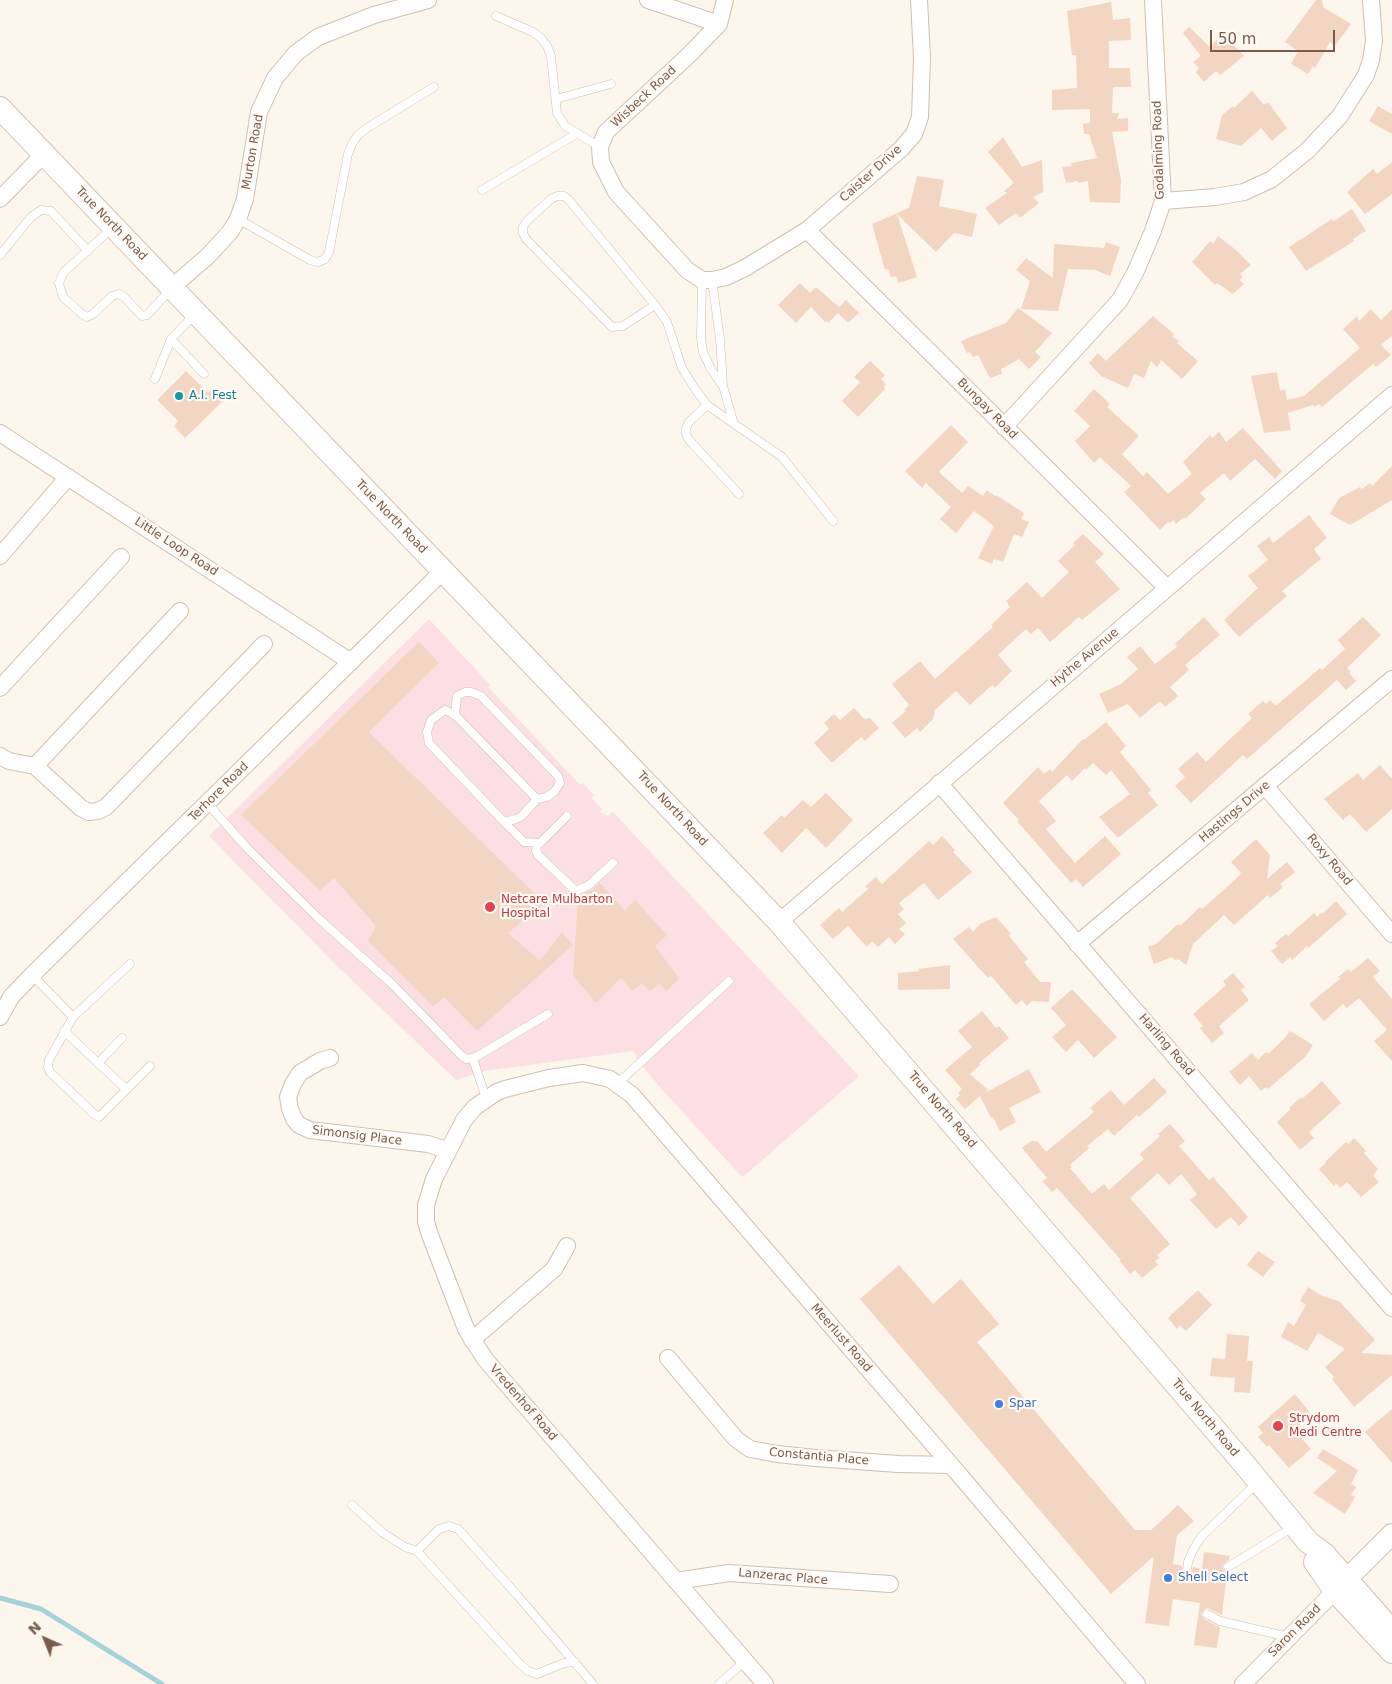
<!DOCTYPE html>
<style>
body{margin:0}
#map{position:relative;width:1392px;height:1684px;overflow:hidden;background:#fdf6ec;font-family:"DejaVu Sans",sans-serif}
canvas{display:block}
.north{position:absolute;left:20px;top:1614px;width:50px;height:50px;-webkit-text-stroke:4px #fffaf3;paint-order:stroke;rotate:316deg;font-size:14px;font-weight:700;line-height:20px;text-align:center;color:#7a5c4d}
.north::after{content:'';display:block;margin:auto;width:18px;height:22px;background:#7a5c4d;clip-path:polygon(50% 0,100% 100%,50% 72%,0 100%)}
.scale{position:absolute;left:1210px;top:30px;width:125px;height:22px;box-sizing:border-box;border:2px solid #7a5c4d;border-top:0;padding-left:6px;font-size:15px;line-height:18px;white-space:nowrap;color:#7a5c4d;-webkit-text-stroke:4px #fffaf3;paint-order:stroke}
</style>
<div id="map">
<canvas width="1392" height="1684"></canvas>
<div class="north">N</div>
<div class="scale">50 m</div>
</div>
<script>
const ctx = document.querySelector('canvas').getContext('2d');
ctx.lineJoin = 'round';
function paint(path, color) { ctx.fillStyle = color; ctx.fill(path, 'evenodd'); }
const poly = rows => new Path2D(rows.map(r => 'M' + r).join(''));
function stroke(path, color, width, dash) { ctx.strokeStyle = color; ctx.lineWidth = width; ctx.lineCap = dash ? 'butt' : 'round'; ctx.setLineDash(dash || []); ctx.stroke(path); }
function write(font, color, halo, rows, align = 'center') {
  ctx.font = font + ' "DejaVu Sans",sans-serif'; ctx.lineWidth = 4.5; ctx.setLineDash([]); ctx.textBaseline = 'middle'; ctx.strokeStyle = halo; ctx.fillStyle = color; for (const [text, x, y, turn = 0] of rows) {
    ctx.save(); ctx.translate(x, y); ctx.rotate((+turn || 0) * Math.PI / 180); ctx.textAlign = isNaN(turn) ? turn : align; if (halo) ctx.strokeText(text, 0, 0); ctx.fillText(text, 0, 0); ctx.restore();
  }
}
paint(poly([
 [429,619,490,685,488,687,580,785,583,783,592,793,594,795,591,798,602,809,600,812,608,816,613,812,859,1076,744,1176,741,1176,659,1086,636,1058,637,1055,633,1051,485,1071,456,1080,336,965,209,836]
]), '#fbdfe3');
stroke(poly([
 [0,1598,41,1609,162,1684]
]), '#a5d3da', 5);
paint(poly([
 [1316,0,1322,0,1323,7,1351,24,1335,46,1330,42,1315,68,1313,66,1308,74,1291,64,1298,51,1285,42],
 [1111,2,1113,20,1130,18,1131,40,1109,41,1109,68,1130,68,1131,87,1113,87,1112,113,1119,113,1117,119,1128,118,1128,131,1112,132,1121,180,1120,203,1090,202,1088,181,1078,183,1078,181,1066,183,1062,167,1072,166,1071,163,1097,158,1089,134,1084,134,1083,124,1090,123,1090,109,1052,110,1052,90,1077,88,1076,55,1072,55,1067,11],
 [1189,27,1210,47,1223,33,1244,56,1220,75,1216,71,1204,82,1196,72,1199,68,1193,62,1201,56,1183,33],
 [1252,91,1264,105,1268,102,1287,128,1272,141,1261,128,1241,146,1216,139,1222,115,1233,106,1234,108],
 [1378,106,1392,114,1392,134,1369,121],
 [1003,137,1022,167,1042,160,1043,192,1033,197,1039,203,1020,218,1016,213,999,225,985,208,1007,193,1004,191,1014,183,988,152],
 [1392,162,1392,194,1365,214,1347,192,1373,169,1377,174],
 [917,176,944,180,939,206,977,214,972,237,954,233,936,252,897,214,917,277,898,283,896,276,891,277,888,269,885,270,872,224,909,208],
 [1352,209,1366,231,1353,239,1354,241,1306,271,1289,247,1332,219,1334,221],
 [1218,236,1236,250,1251,265,1240,274,1243,277,1239,280,1244,284,1233,294,1217,283,1215,285,1192,262,1210,241,1213,244],
 [1106,242,1120,247,1110,276,1095,270,1068,269,1058,311,1021,309,1030,281,1016,270,1026,258,1053,278,1054,244,1104,248],
 [800,283,810,293,816,287,839,307,846,300,859,313,848,323,838,313,828,323,826,321,825,322,811,307,796,323,778,305],
 [1018,308,1052,333,1035,352,1041,357,1029,369,1019,359,1001,369,1002,374,990,378,978,355,973,357,970,352,967,353,961,341,1006,323],
 [1371,309,1381,320,1392,309,1392,336,1381,345,1391,355,1376,367,1373,364,1322,407,1319,404,1315,407,1313,405,1288,413,1291,430,1264,433,1251,376,1277,372,1280,391,1285,389,1287,400,1304,396,1360,348,1343,329,1357,316,1359,321],
 [1153,316,1174,334,1172,337,1179,341,1177,343,1198,361,1182,379,1161,360,1157,367,1151,361,1144,378,1134,374,1128,388,1101,376,1089,363,1098,353,1106,361],
 [870,361,885,375,881,379,886,384,884,387,885,389,858,417,842,401,860,382,854,377],
 [186,371,208,393,213,388,224,400,185,438,174,426,178,421,157,400],
 [1094,389,1110,404,1107,407,1139,436,1122,454,1143,476,1147,472,1168,494,1192,474,1183,462,1210,435,1212,438,1219,432,1226,442,1243,428,1282,471,1275,479,1255,459,1230,481,1224,473,1200,493,1206,499,1185,519,1184,517,1176,524,1173,520,1170,523,1168,522,1160,530,1124,492,1131,486,1100,457,1094,463,1075,441,1090,426,1074,411],
 [951,425,968,442,939,472,962,493,968,486,983,496,987,490,995,496,996,495,1024,513,1021,519,1029,522,1022,537,1014,534,1003,562,994,559,992,564,978,558,994,526,974,511,956,533,940,519,951,507,926,483,922,488,905,471],
 [1392,466,1392,500,1350,525,1330,514,1339,498,1360,487,1362,489,1370,483,1372,486],
 [1309,515,1327,538,1314,549,1321,559,1282,591,1287,596,1239,637,1224,620,1258,588,1248,576,1268,560,1257,546,1269,537,1273,543],
 [1083,534,1104,554,1095,562,1120,589,1082,620,1079,617,1050,642,1038,628,1031,634,1026,629,998,655,1012,671,995,688,992,685,970,705,956,691,935,710,933,719,920,732,917,728,905,738,892,723,906,711,904,710,909,705,892,684,920,661,935,679,993,627,991,625,1010,607,1006,601,1027,582,1042,598,1069,572,1058,561,1075,545,1073,543],
 [1204,617,1220,635,1185,665,1189,670,1170,687,1178,696,1165,707,1160,701,1140,718,1128,704,1108,713,1099,694,1121,684,1138,669,1127,657,1140,646,1155,664,1177,647,1175,644],
 [1363,617,1381,635,1347,668,1351,672,1349,673,1356,681,1346,690,1337,680,1247,759,1243,755,1191,803,1175,786,1185,777,1178,769,1197,752,1206,762,1252,718,1248,714,1263,701,1266,704,1270,700,1276,706,1320,668,1322,670,1345,649,1338,640],
 [419,642,439,663,369,732,544,903,508,933,540,961,562,932,573,945,477,1031,444,997,433,1007,368,941,376,926,334,878,320,890,241,815],
 [854,708,864,719,870,718,879,728,865,741,861,737,832,763,814,743,829,729,824,723,834,714,840,720],
 [1106,722,1126,746,1120,752,1151,790,1148,793,1158,805,1118,838,1099,817,1130,794,1111,770,1106,775,1093,763,1086,770,1085,768,1072,781,1067,775,1039,801,1056,821,1046,829,1075,863,1105,836,1121,854,1083,887,1076,879,1071,883,1017,821,1019,820,1003,803,1038,767,1044,774,1050,769,1052,772,1083,739,1084,740],
 [1380,765,1392,779,1392,809,1366,832,1350,814,1343,820,1324,799,1358,773,1363,780],
 [826,793,853,820,826,848,806,828,782,853,763,833,782,815,784,818,803,800,811,807],
 [942,836,955,850,953,852,972,872,938,900,924,883,899,903,904,909,898,914,906,923,899,929,905,934,895,944,889,937,878,947,872,941,867,947,848,926,833,939,820,925,839,908,842,912,868,889,865,886,876,877,882,884,929,841,933,845],
 [1256,839,1270,855,1267,879,1287,862,1295,872,1280,884,1283,887,1270,898,1268,895,1234,925,1224,915,1193,944,1186,965,1178,959,1176,961,1172,957,1154,964,1148,947,1156,944,1178,924,1180,926,1200,907,1202,909,1235,880,1241,873,1231,862],
 [600,883,625,911,635,900,667,935,655,946,679,978,666,992,660,983,650,991,642,983,632,991,621,978,596,1003,573,975,578,900,580,895,592,890],
 [1336,901,1347,914,1308,948,1307,946,1292,960,1290,957,1282,964,1271,951,1278,946,1275,943,1286,934,1288,936,1314,913,1317,917,1322,912,1322,914],
 [996,917,1011,934,1009,936,1028,959,1024,962,1040,982,1051,982,1049,1002,1032,1001,1027,1006,1022,1000,1016,1005,991,976,988,978,953,939,969,927,973,932,980,924],
 [1368,958,1380,971,1373,977,1392,999,1392,1061,1374,1041,1387,1030,1359,998,1347,1008,1343,1004,1324,1021,1309,1004,1340,979,1338,977,1348,969,1351,972],
 [950,965,950,989,898,990,898,973,920,971,918,969],
 [1233,973,1245,987,1241,990,1249,1000,1219,1026,1224,1033,1212,1043,1200,1028,1203,1026,1193,1014,1226,985,1223,981],
 [1072,989,1117,1037,1094,1058,1078,1040,1066,1052,1052,1037,1066,1025,1051,1008],
 [982,1011,996,1028,999,1026,1009,1038,979,1063,980,1065,970,1074,988,1090,985,1093,1029,1069,1041,1092,1009,1108,1016,1122,1000,1131,993,1117,991,1118,980,1096,965,1109,956,1099,960,1095,958,1093,962,1089,945,1070,972,1047,958,1031],
 [1290,1031,1313,1045,1305,1057,1268,1089,1266,1087,1261,1091,1249,1076,1240,1085,1229,1072,1252,1053,1258,1060,1266,1052,1268,1054,1284,1039],
 [1154,1078,1167,1092,1139,1117,1137,1115,1114,1136,1108,1129,1087,1146,1089,1148,1070,1165,1072,1167,1070,1168,1092,1194,1104,1184,1109,1190,1144,1159,1140,1154,1160,1136,1158,1134,1170,1124,1185,1141,1179,1146,1209,1180,1213,1177,1248,1217,1239,1226,1231,1217,1216,1229,1190,1200,1197,1194,1181,1174,1169,1185,1158,1173,1130,1198,1170,1244,1157,1255,1160,1258,1155,1261,1158,1265,1142,1278,1135,1270,1130,1274,1120,1261,1121,1260,1057,1188,1052,1192,1042,1181,1047,1178,1022,1148,1031,1141,1037,1141,1046,1152,1094,1112,1090,1108,1111,1090,1124,1105],
 [1322,1081,1341,1103,1309,1132,1314,1138,1300,1150,1277,1122,1291,1109,1289,1108,1301,1097,1302,1099],
 [1354,1138,1366,1151,1364,1153,1378,1169,1373,1176,1379,1182,1361,1197,1347,1182,1340,1188,1336,1183,1334,1186,1319,1169,1326,1163,1325,1162,1346,1142,1348,1144],
 [1258,1251,1275,1262,1263,1277,1247,1265],
 [899,1265,933,1304,961,1279,999,1324,977,1342,1135,1530,1151,1530,1178,1505,1194,1521,1177,1535,1173,1564,1182,1566,1183,1574,1190,1575,1193,1567,1202,1569,1204,1552,1230,1556,1229,1560,1225,1563,1222,1567,1224,1570,1227,1572,1222,1615,1207,1608,1204,1610,1201,1614,1204,1619,1220,1627,1217,1648,1194,1645,1200,1603,1173,1599,1169,1626,1145,1623,1154,1556,1111,1594,860,1299],
 [1308,1287,1322,1296,1339,1301,1375,1340,1361,1353,1392,1355,1392,1375,1354,1407,1332,1379,1334,1377,1325,1367,1345,1349,1318,1333,1307,1351,1281,1337,1288,1322,1294,1326,1306,1305,1300,1301],
 [1198,1290,1212,1305,1186,1331,1180,1325,1177,1329,1168,1318],
 [1227,1334,1249,1336,1247,1361,1253,1361,1250,1393,1234,1392,1235,1378,1210,1376,1212,1358,1225,1359],
 [1295,1394,1312,1415,1294,1430,1311,1449,1289,1468,1269,1445,1267,1447,1258,1437,1263,1433,1258,1427],
 [1392,1409,1392,1463,1365,1432],
 [1323,1449,1358,1470,1351,1484,1356,1487,1351,1495,1355,1497,1345,1514,1313,1493,1337,1471,1317,1458]
]), '#f3d5c3');
const service = poly([
 [496,16,533,32,541,38,547,46,551,56,557,113,565,126,600,147],
 [556,99,611,84],
 [482,190,576,134],
 [238,219,310,260,318,262,325,259,329,252,348,154,352,144,358,135,367,128,434,87],
 [112,228,64,272,59,283,63,297,82,314,87,317,93,314,112,296,119,294,124,297,142,316,147,315,171,289],
 [0,255,31,217,41,210,51,211,88,251],
 [702,280,701,338,703,352,711,369,722,385],
 [712,280,720,339,723,386,733,421],
 [655,305,623,326,612,327,526,239,523,233,523,227,527,221,551,199,557,196,564,196,569,200,655,305,667,322,682,368,695,389,707,405,782,457,833,521],
 [171,339,204,374],
 [155,379,171,339,195,314],
 [707,405,689,422,686,428,686,434,689,440,739,494],
 [455,715,457,696,465,692,471,692,481,696,558,776,560,783,555,791,547,797,537,799],
 [207,803,248,849,318,918,392,984,462,1056,466,1059,476,1057,548,1014],
 [567,816,537,846,536,850,538,855,576,891,589,885,613,863],
 [504,822,516,819,522,816,537,799,455,715,445,710,431,720,427,732,429,743,504,822,524,842,540,843],
 [130,964,73,1017,49,1060,48,1067,50,1072,94,1114,99,1117,150,1066],
 [32,975,73,1017],
 [64,1031,126,1089],
 [473,1059,486,1098],
 [98,1063,122,1038],
 [618,1083,729,981],
 [352,1505,383,1533,405,1547,417,1551,519,1663,528,1671,537,1674,564,1663,575,1662],
 [417,1551,439,1529,449,1526,458,1529,518,1596,593,1684],
 [1228,1567,1293,1527],
 [1187,1570,1188,1562,1193,1550,1201,1537,1258,1482],
 [1207,1614,1220,1621,1289,1637],
 [719,1684,745,1661]
]);
const minor = poly([
 [648,0,719,24],
 [725,0,719,24,690,54,606,132,600,147,601,162,616,192,687,270,702,280,712,280,726,277,745,268,807,230,901,149,914,134,920,117,922,58,919,0],
 [0,199,44,154],
 [1163,201,1215,197,1244,192,1272,179,1307,151,1340,116,1366,75,1371,60,1374,41,1371,0],
 [807,230,1167,588],
 [172,287,208,256,230,232,238,219,245,199,259,112,275,78,296,53,318,37,374,15,428,0],
 [1004,427,1120,300,1135,273,1153,231,1163,201,1153,0],
 [0,433,351,662],
 [0,556,68,477],
 [0,688,121,557],
 [0,756,9,761,35,766,81,808,89,812,98,811,106,807,264,644],
 [35,766,180,611],
 [939,783,1392,1308],
 [1265,786,1392,934],
 [779,922,1392,395],
 [1077,944,1392,679],
 [0,1017,11,997,32,975,443,571],
 [330,1058,320,1061,300,1073,293,1084,288,1097,290,1109,294,1119,299,1125,310,1130,428,1144,447,1150],
 [472,1340,554,1269,567,1246],
 [668,1358,730,1432,736,1439,750,1449,777,1454,816,1458,898,1464,951,1465],
 [676,1581,729,1573,890,1584],
 [765,1684,485,1359,466,1329,430,1235,426,1222,426,1205,434,1179,464,1120,475,1107,497,1092,505,1089,549,1078,583,1073,610,1079,632,1095,951,1465,1137,1684],
 [1243,1684,1335,1591]
]);
const tertiary = poly([
 [1335,1591,1392,1534]
]);
const secondary = poly([
 [0,108,779,922,1246,1466,1308,1542,1324,1554,1392,1631],
 [1315,1562,1335,1591,1392,1652]
]);
stroke(service, '#d1beb0', 9);
stroke(minor, '#d1beb0', 18);
stroke(tertiary, '#d1beb0', 22);
stroke(secondary, '#d6c0b0', 24);
stroke(service, '#fff', 8);
stroke(minor, '#fff', 16);
stroke(tertiary, '#fff', 20);
stroke(secondary, '#fff', 22);
for (const [x, y, r, color] of [
 [179,396,5,"#0f9aa8"],
 [490,907,6,"#e0444e"],
 [999,1404,5,"#3f7fe0"],
 [1278,1426,6,"#e0444e"],
 [1168,1578,5,"#3f7fe0"]
]) { const dot = new Path2D(); dot.arc(x, y, r, 0, 2 * Math.PI); ctx.fillStyle = color; ctx.fill(dot); stroke(dot, '#fffaf3', 2); }
write('12px', '#7a5c4d', '#fffaf3', [
 ["Wisbeck Road",644,97,-43],
 ["Godalming Road",1159,150,-92],
 ["Murton Road",253,152,-80],
 ["Caister Drive",871,174,-42],
 ["True North Road",111,224,46],
 ["Bungay Road",987,409,45],
 ["True North Road",391,517,46],
 ["Little Loop Road",176,547,33],
 ["Hythe Avenue",1085,658,-40],
 ["Terhore Road",219,792,-45],
 ["True North Road",672,809,47],
 ["Hastings Drive",1235,812,-40],
 ["Roxy Road",1329,860,50],
 ["Harling Road",1166,1045,49],
 ["True North Road",942,1110,49],
 ["Simonsig Place",357,1136,7],
 ["Meerlust Road",841,1338,49],
 ["Vredenhof Road",523,1403,49],
 ["True North Road",1205,1418,50],
 ["Constantia Place",819,1457,5],
 ["Lanzerac Place",783,1577,5],
 ["Saron Road",1295,1631,-45]
]);
write('12px', '#0d838f', '#fffaf3', [
 ["A.I. Fest",189,396]
], 'left');
write('12px', '#be3a42', '#fffaf3', [
 ["Netcare Mulbarton",501,900],
 ["Hospital",501,914],
 ["Strydom",1289,1419],
 ["Medi Centre",1289,1433]
], 'left');
write('12px', '#366cbe', '#fffaf3', [
 ["Spar",1009,1404],
 ["Shell Select",1178,1578]
], 'left');
</script>
